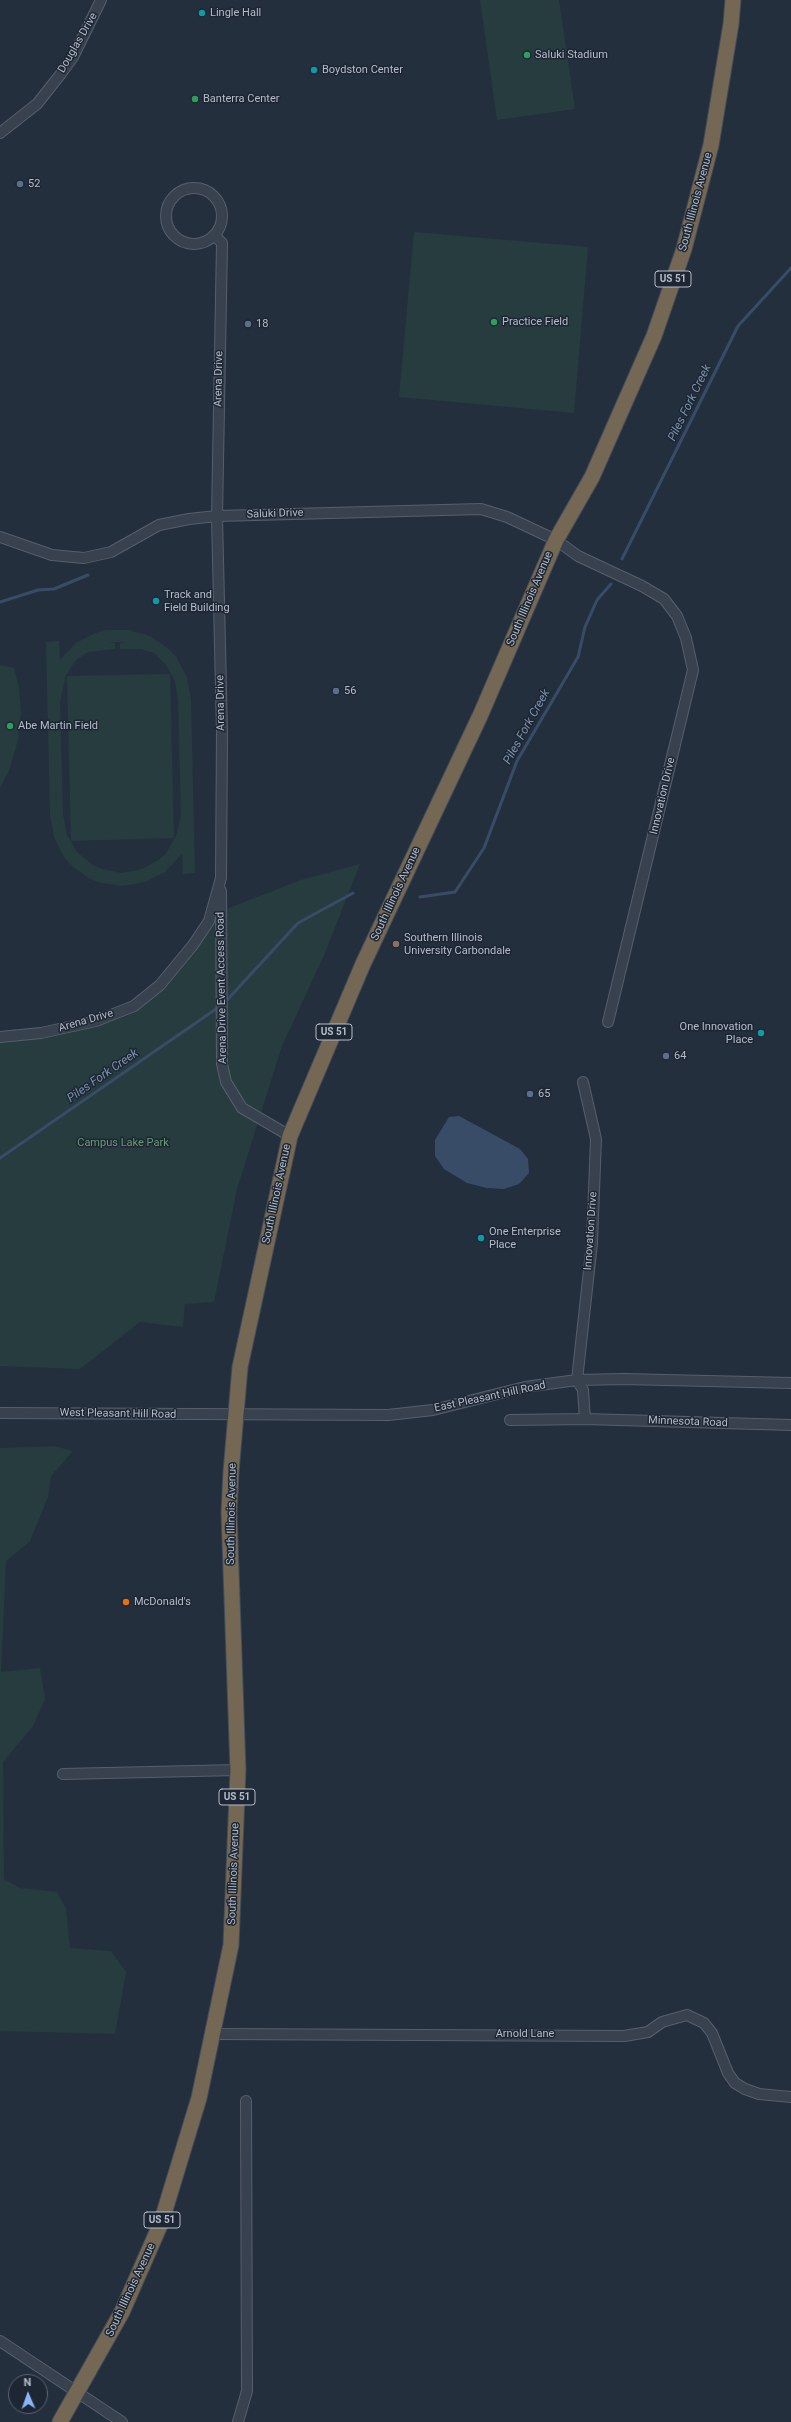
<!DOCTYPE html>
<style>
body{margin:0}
#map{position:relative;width:791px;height:2422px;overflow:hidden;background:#242f3e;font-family:Roboto,sans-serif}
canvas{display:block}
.north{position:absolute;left:8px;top:2374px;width:40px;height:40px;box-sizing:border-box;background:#1d2633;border:1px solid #59626f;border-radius:50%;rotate:358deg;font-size:11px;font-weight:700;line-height:16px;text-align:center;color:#b4bcc9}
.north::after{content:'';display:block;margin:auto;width:14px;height:18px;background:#8ab4f8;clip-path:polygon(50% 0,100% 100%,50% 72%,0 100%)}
</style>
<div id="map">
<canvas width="791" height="2422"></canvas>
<div class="north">N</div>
</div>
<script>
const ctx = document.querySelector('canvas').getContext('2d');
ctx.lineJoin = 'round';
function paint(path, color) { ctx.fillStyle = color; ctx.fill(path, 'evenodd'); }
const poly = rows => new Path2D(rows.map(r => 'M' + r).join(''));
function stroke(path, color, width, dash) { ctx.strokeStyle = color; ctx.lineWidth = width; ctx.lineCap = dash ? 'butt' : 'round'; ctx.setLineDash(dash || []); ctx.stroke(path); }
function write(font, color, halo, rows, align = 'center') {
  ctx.font = font + ' Roboto,sans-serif'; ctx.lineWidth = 3; ctx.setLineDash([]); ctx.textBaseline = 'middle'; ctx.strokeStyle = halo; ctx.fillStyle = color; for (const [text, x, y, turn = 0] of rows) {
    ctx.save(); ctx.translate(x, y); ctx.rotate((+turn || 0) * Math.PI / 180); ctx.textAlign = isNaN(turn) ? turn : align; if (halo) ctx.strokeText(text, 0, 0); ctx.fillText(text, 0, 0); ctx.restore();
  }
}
paint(poly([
 [480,0,559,0,575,109,497,120],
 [414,232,588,247,574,413,399,397],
 [106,630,129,630,150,636,169,649,176,657,187,677,191,699,195,873,183,874,182,854,165,872,145,882,123,886,101,883,90,879,72,866,64,857,54,837,50,815,46,642,59,641,60,660,76,643,95,633],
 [118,642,128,643,120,643,120,649,141,649,154,653,166,665,175,681,178,699,181,814,177,834,167,852,160,859,142,869,122,873,102,869,93,865,77,852,67,835,63,814,60,702,66,675,76,660,88,652,115,649,115,643,107,643],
 [0,665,14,668,19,688,21,712,18,740,9,771,0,788],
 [170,674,174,838,71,841,67,676],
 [360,864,325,953,282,1046,237,1189,214,1302,185,1304,183,1327,140,1322,80,1369,0,1366,0,1037,41,1033,134,1006,160,985,221,911,301,880],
 [54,1446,73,1451,51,1476,48,1497,30,1541,6,1561,1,1672,40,1668,45,1699,33,1726,3,1762,4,1879,20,1888,57,1892,66,1909,70,1948,111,1951,126,1972,115,2034,0,2031,0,1448]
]), '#263c3f');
paint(poly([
 [459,1116,520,1149,528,1159,529,1173,519,1184,504,1189,487,1188,467,1183,444,1169,435,1156,435,1140,449,1117]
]), '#394c67');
stroke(poly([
 [622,559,738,326,791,268],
 [0,602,38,590,54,589,88,575],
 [420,897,455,892,484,848,517,761,578,657,585,627,597,600,611,584],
 [227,1000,298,923,353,893],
 [0,1158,216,1009]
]), '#394c67', 3);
const minor = poly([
 [0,133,37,104,60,75,73,57,101,0],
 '166 216a28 28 0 1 1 56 0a28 28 0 1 1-56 0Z',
 [0,537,52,555,84,558,111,552,159,525,189,519,217,516,481,509,507,517,556,540,578,556,642,586,664,599,677,616,686,638,693,670,608,1022],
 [221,891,222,1064,226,1082,242,1108,290,1136],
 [0,1037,41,1033,96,1021,134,1006,160,985,193,945,209,921,221,878,222,732,217,516,222,243,214,235],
 [583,1082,596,1139,592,1243,577,1380,583,1390,585,1419],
 [0,1413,388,1415,433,1410,525,1387,577,1380,624,1379,791,1383],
 [510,1420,585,1419,791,1425],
 [63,1774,238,1770],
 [213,2034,624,2036,648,2032,662,2022,687,2015,704,2023,712,2033,728,2073,735,2083,745,2089,759,2094,791,2097],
 [0,2341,122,2422],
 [238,2422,247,2391,246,2101]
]);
const highway = poly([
 [60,2422,122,2312,161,2223,199,2098,231,1945,238,1770,229,1513,231,1472,240,1367,290,1136,363,964,480,716,556,540,592,477,654,336,684,249,711,145,731,24,733,0]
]);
stroke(minor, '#565f6c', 12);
stroke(highway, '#434c59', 17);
stroke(minor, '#38414e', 10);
stroke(highway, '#746855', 15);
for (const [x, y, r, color] of [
 [202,13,4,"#0f9aa8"],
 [527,55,4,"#2e9e5b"],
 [314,70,4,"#0f9aa8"],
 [195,99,4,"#2e9e5b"],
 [20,184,4,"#5c6f8a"],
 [494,322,4,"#2e9e5b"],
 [248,324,4,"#5c6f8a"],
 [156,601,4,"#0f9aa8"],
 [336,691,4,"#5c6f8a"],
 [10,726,4,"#2e9e5b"],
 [396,944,4,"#8d6e63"],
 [761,1033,4,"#0f9aa8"],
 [666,1056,4,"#5c6f8a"],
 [530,1094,4,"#5c6f8a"],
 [481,1238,4,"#0f9aa8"],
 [126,1602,4,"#e8710a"]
]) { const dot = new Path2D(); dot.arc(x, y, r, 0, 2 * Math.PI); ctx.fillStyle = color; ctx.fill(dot); stroke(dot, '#1d2633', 1.5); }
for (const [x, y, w] of [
 [673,279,36],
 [334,1032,36],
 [237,1797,36],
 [162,2220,36]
]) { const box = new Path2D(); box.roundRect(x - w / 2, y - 8, w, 16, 3); ctx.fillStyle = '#1d2633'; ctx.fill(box); stroke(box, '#b4bcc9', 1); }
write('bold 10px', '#b4bcc9', null, [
 ["US 51",673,279],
 ["US 51",334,1032],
 ["US 51",237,1797],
 ["US 51",162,2220]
]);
write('11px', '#b4bcc9', '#1d2633', [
 ["Lingle Hall",210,13],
 ["Saluki Stadium",535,55],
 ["Boydston Center",322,70],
 ["Banterra Center",203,99],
 ["52",28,184],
 ["Practice Field",502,322],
 ["18",256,324],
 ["Track and",164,595],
 ["Field Building",164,608],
 ["56",344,691],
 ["Abe Martin Field",18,726],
 ["Southern Illinois",404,938],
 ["University Carbondale",404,951],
 ["One Innovation",753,1027,"right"],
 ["Place",753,1040,"right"],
 ["64",674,1056],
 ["65",538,1094],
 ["One Enterprise",489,1232],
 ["Place",489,1245],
 ["McDonald's",134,1602]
], 'left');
write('11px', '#b4bcc9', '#1d2633', [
 ["Douglas Drive",78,43,-60],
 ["South Illinois Avenue",696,202,-75],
 ["Arena Drive",219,379,-89],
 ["Saluki Drive",275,514,-2],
 ["South Illinois Avenue",530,599,-67],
 ["Arena Drive",221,703,-91],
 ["Innovation Drive",663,796,-77],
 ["South Illinois Avenue",396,894,-65],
 ["Arena Drive Event Access Road",222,988,-91],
 ["Arena Drive",86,1021,-16],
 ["South Illinois Avenue",277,1194,-78],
 ["Innovation Drive",591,1231,-86],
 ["East Pleasant Hill Road",490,1397,-12],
 ["West Pleasant Hill Road",118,1414,1],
 ["Minnesota Road",688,1422,2],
 ["South Illinois Avenue",232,1514,-89],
 ["South Illinois Avenue",234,1874,-88],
 ["Arnold Lane",525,2034],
 ["South Illinois Avenue",131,2290,-65]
]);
write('11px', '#6b9a76', '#1d2633', [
 ["Campus Lake Park",123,1143]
]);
write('italic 12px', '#7c92b1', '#1d2633', [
 ["Piles Fork Creek",690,403,-64],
 ["Piles Fork Creek",527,727,-61],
 ["Piles Fork Creek",103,1076,-35]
]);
</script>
